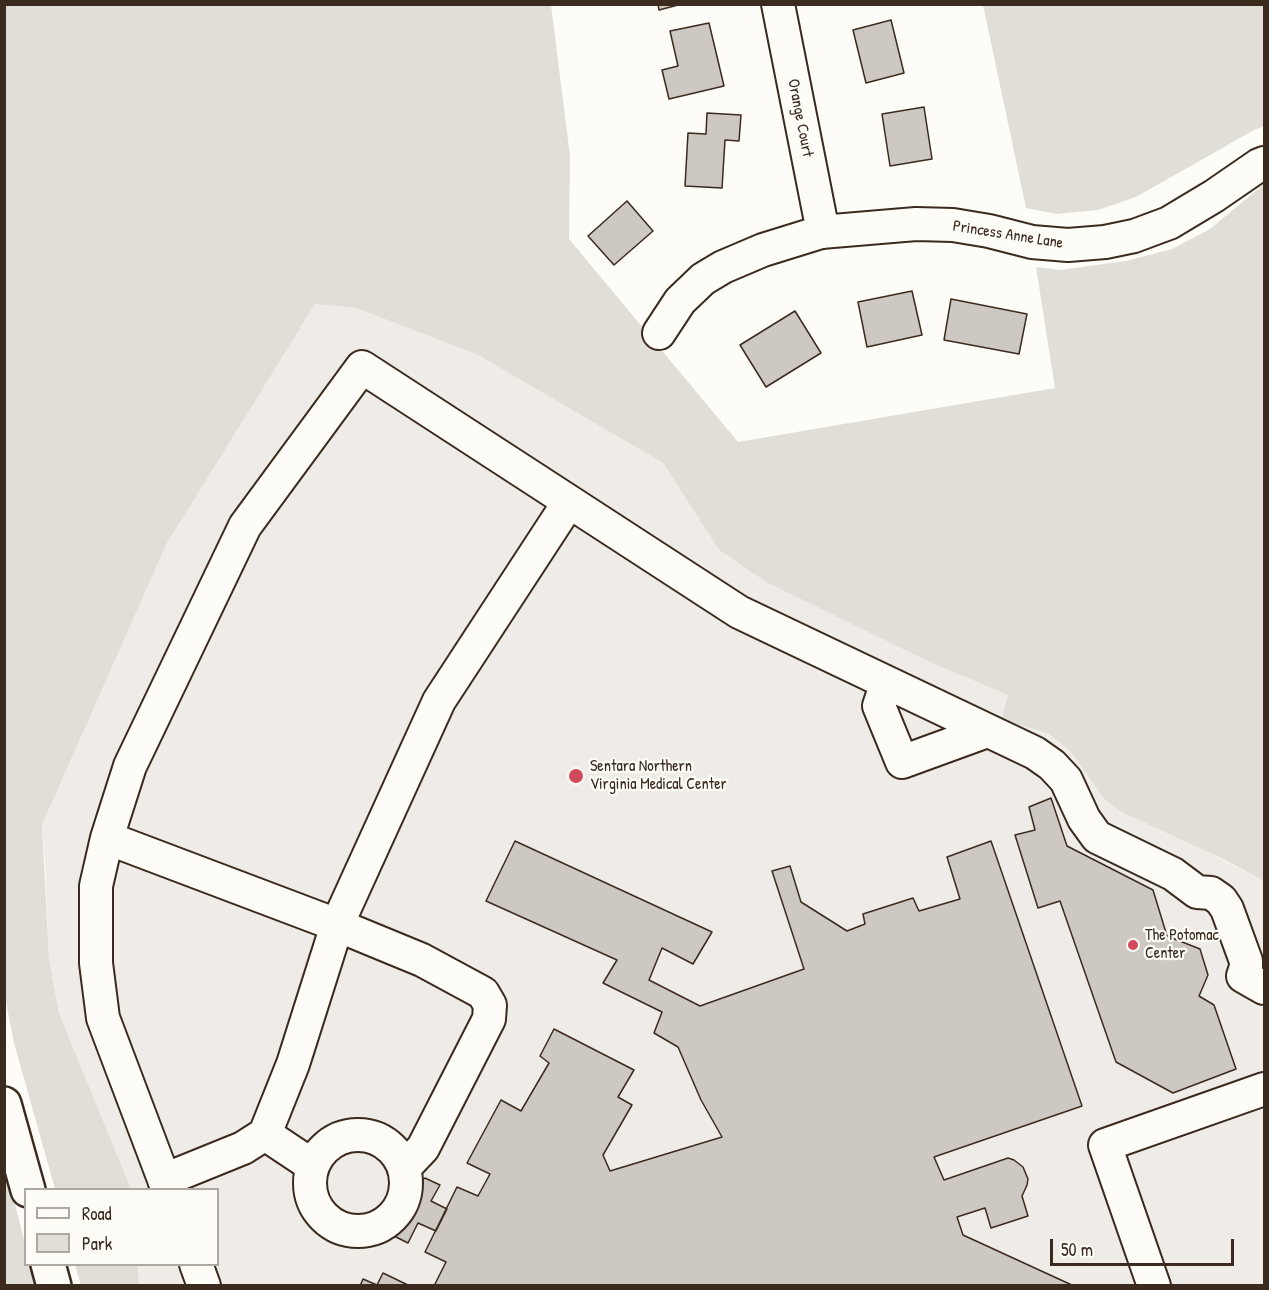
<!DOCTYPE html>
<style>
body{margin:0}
#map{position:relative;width:1269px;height:1290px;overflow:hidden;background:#fdfcf7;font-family:"Patrick Hand",sans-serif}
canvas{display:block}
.frame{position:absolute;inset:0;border:6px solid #3b2a1e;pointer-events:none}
.legend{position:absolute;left:24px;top:1188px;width:195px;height:78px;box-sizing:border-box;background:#fdfcf7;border:2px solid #afa8a0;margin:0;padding:8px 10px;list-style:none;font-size:18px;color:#3b2a1e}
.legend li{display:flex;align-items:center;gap:12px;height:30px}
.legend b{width:30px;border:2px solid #afa8a0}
.scale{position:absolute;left:1050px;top:1239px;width:184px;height:27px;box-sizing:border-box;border:3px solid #3b2a1e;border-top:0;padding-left:8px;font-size:18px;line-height:21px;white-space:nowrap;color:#3b2a1e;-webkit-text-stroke:4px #fdfcf7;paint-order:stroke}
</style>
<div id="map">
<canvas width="1269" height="1290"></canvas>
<div class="frame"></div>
<ul class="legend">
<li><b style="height:8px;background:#fdfcf7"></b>Road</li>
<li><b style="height:16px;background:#e1ded7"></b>Park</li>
</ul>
<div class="scale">50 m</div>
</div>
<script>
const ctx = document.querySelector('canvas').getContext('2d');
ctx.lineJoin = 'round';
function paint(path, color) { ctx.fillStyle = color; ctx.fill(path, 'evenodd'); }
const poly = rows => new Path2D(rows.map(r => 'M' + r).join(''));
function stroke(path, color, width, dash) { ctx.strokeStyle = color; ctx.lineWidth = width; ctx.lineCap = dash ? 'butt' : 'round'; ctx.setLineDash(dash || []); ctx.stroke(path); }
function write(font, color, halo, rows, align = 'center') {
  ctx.font = font + ' "Patrick Hand",sans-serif'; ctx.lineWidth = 4.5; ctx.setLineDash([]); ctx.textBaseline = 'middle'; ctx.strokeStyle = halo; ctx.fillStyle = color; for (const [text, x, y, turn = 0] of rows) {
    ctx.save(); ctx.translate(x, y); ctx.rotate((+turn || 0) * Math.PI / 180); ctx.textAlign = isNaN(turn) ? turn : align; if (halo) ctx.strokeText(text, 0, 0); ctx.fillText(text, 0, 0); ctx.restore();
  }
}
paint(poly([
 [315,304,356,308,478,355,663,463,719,550,766,582,925,660,1009,695,1003,719,1049,734,1071,752,1105,800,1262,880,1264,879,1264,1285,139,1285,138,1265,218,1264,218,1190,131,1189,59,1013,49,959,45,862,42,825,167,543,206,478]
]), '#efece7');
paint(poly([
 [4,5,551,5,570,156,569,239,738,442,1055,388,1036,267,1060,270,1126,261,1172,249,1210,229,1264,184,1264,879,1262,880,1225,860,1124,813,1105,800,1071,752,1049,734,1002,719,1008,695,925,660,766,582,719,550,663,463,478,355,356,308,315,304,167,543,42,825,49,959,59,1013,131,1189,55,1189,14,1043,4,992],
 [983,5,1264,5,1264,126,1254,130,1136,197,1098,210,1057,214,1026,208],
 [4,1160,25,1244,26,1264,31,1265,36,1285,5,1285],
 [75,1265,138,1265,139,1285,81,1285]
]), '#e1ded7');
const building = poly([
 [658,4,682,4,659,10,658,4],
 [891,20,904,73,866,83,853,30,891,20],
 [709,23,724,86,669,99,662,70,678,66,670,31,709,23],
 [924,107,932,159,890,166,882,114,924,107],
 [707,113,741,115,739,141,725,140,722,188,685,186,688,133,706,134,707,113],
 [627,201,653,231,614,265,588,236,627,201],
 [912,291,922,335,867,347,858,302,912,291],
 [951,299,1027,314,1019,354,944,340,951,299],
 [795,311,821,353,766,387,740,345,795,311],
 [1051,798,1067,846,1153,890,1167,936,1200,949,1208,975,1199,996,1214,1005,1236,1069,1173,1093,1116,1062,1060,901,1038,908,1015,835,1035,830,1029,807,1051,798],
 [515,841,712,932,693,964,662,948,649,980,700,1006,804,969,772,871,790,866,801,902,847,931,865,924,863,914,913,898,919,911,960,899,947,857,991,841,1082,1106,934,1157,944,1180,1008,1158,1014,1160,1023,1167,1028,1179,1027,1185,1022,1196,1028,1216,991,1228,985,1208,957,1217,963,1235,1074,1286,434,1286,446,1262,425,1252,457,1187,478,1196,490,1174,467,1163,501,1100,521,1111,549,1063,540,1056,554,1029,634,1070,618,1097,632,1105,603,1155,610,1171,722,1137,701,1100,678,1047,654,1033,662,1012,603,983,617,960,486,901,515,841],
 [425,1178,440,1185,431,1201,447,1209,436,1231,418,1223,408,1243,396,1237,397,1220,404,1200,415,1186,425,1178],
 [383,1273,410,1286,360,1286,363,1279,377,1285,383,1273]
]);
paint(building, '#cdc8c2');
stroke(building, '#3b2a1e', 1.5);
const minor = poly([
 [778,4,823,232],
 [659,333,680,301,703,279,723,267,763,250,821,232,916,224,953,225,989,231,1032,242,1068,245,1105,242,1134,236,1169,223,1214,196,1259,165,1264,163],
 [891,685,883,694,879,706,902,762,987,731],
 [107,838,337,925,422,960,483,993,490,1005,489,1019,423,1148,404,1168],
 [265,1134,313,1166],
 '310 1183a48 48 0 1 1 96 0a48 48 0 1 1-96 0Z',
 [164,1180,243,1148,265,1134,293,1064,337,925,439,701,569,502],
 [168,1190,103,1018,96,963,96,886,107,838,130,766,245,526,362,367,739,612,1035,753,1052,765,1066,780,1084,819,1097,837,1173,874,1197,892,1211,893,1221,900,1227,909,1246,961,1246,967,1243,976,1264,988],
 [196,1264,204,1286],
 [1154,1286,1105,1145,1264,1089]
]);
const highway = poly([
 [4,1104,28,1190],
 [48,1264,54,1286]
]);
stroke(minor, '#3b2a1e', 36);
stroke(highway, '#3b2a1e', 38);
stroke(minor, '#fdfcf7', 32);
stroke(highway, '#fdfcf7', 33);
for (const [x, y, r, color] of [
 [576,776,8,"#d1495b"],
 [1133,945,6,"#d1495b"]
]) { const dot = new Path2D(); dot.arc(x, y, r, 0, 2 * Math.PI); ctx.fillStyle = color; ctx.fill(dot); stroke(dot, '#fdfcf7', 2); }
write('16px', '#3b2a1e', '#fdfcf7', [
 ["Orange Court",800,118,79],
 ["Princess Anne Lane",1008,235,9]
]);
write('16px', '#3b2a1e', '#fdfcf7', [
 ["Sentara Northern",590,767],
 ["Virginia Medical Center",590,785],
 ["The Potomac",1145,936],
 ["Center",1145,954]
], 'left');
</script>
